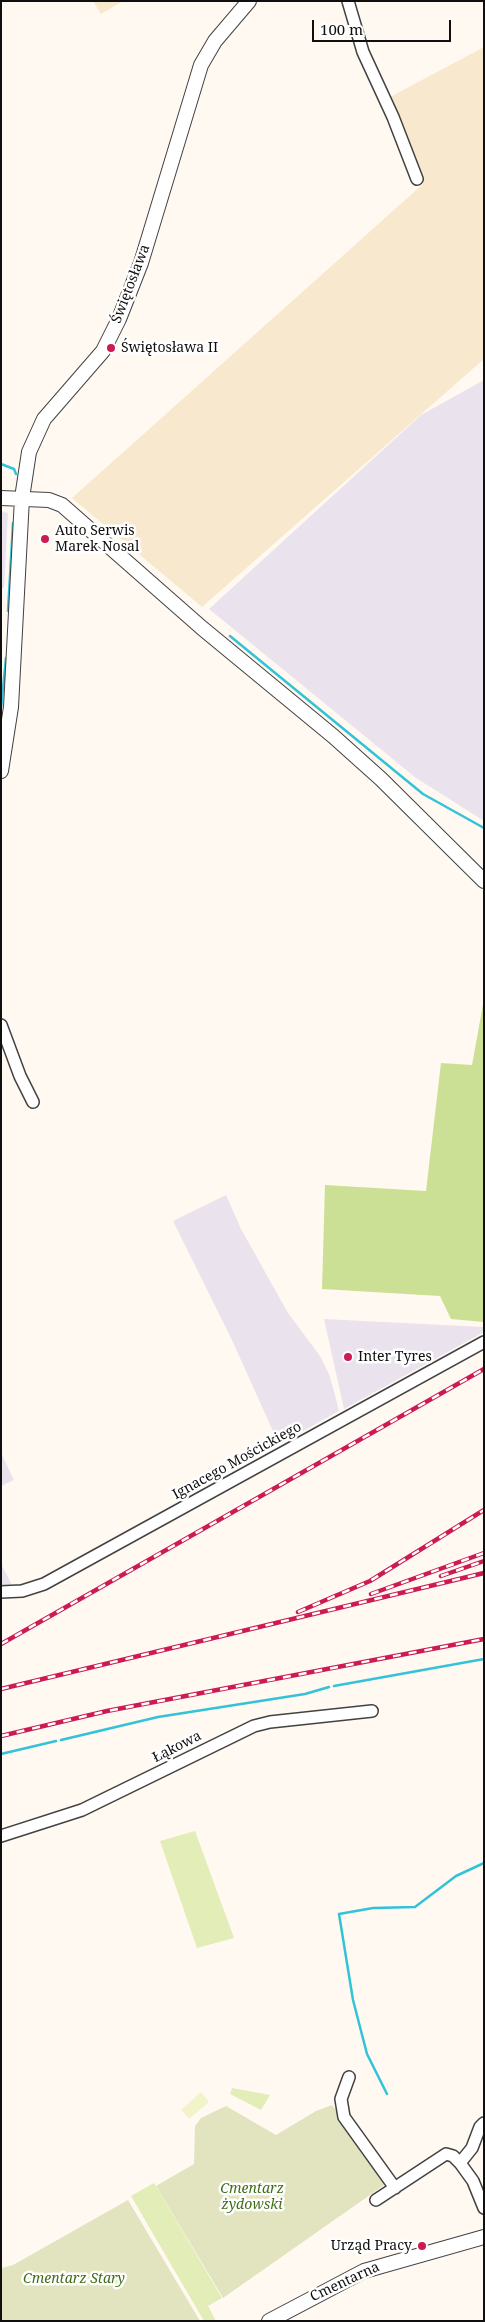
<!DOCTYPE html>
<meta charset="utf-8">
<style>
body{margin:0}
#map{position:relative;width:485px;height:2322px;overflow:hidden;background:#fff9f1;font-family:"Noto Serif",serif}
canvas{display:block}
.frame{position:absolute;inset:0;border:2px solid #0f0f0f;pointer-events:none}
.scale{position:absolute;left:312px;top:20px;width:139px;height:22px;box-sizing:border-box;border:2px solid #0f0f0f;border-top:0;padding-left:6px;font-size:15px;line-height:18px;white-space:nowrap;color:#0f0f0f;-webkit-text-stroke:4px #fff;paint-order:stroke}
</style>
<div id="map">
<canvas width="485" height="2322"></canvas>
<div class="frame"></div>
<div class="scale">100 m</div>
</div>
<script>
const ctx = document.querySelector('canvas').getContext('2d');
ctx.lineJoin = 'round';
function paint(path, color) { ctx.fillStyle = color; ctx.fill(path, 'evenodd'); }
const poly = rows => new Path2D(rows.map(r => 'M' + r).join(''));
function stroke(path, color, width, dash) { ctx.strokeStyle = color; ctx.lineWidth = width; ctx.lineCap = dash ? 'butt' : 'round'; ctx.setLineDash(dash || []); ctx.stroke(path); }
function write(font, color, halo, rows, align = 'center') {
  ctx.font = font + ' "Noto Serif",serif'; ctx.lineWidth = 5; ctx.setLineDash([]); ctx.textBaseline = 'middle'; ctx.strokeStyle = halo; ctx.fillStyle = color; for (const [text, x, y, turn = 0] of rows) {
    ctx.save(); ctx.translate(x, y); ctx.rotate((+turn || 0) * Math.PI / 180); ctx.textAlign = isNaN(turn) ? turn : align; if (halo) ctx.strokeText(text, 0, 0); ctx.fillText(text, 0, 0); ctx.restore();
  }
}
paint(poly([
 [484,380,484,821,416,778,209,609,421,415],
 [1,511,8,513,4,588,1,588],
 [226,1195,241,1229,288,1313,320,1356,329,1374,334,1391,339,1411,285,1441,276,1438,232,1340,173,1221],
 [324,1319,484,1327,484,1332,344,1409],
 [1,1453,14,1480,1,1486],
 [1,1564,10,1581,12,1585,1,1585]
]), '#eae3ee');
paint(poly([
 [93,1,123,1,101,14],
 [484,47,484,359,202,607,72,498,423,184,390,97]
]), '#f8e9ce');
paint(poly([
 [195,1831,234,1938,197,1948,160,1841],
 [232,2088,270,2095,261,2110,230,2094],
 [154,2183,222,2298,208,2306,216,2321,204,2321,131,2196]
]), '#e2edb7');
paint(poly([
 [484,999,484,1322,451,1319,440,1296,322,1289,325,1185,426,1191,441,1063,472,1065]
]), '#cbe095');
paint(poly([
 [332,2105,338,2113,337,2115,387,2183,223,2298,156,2186,194,2164,195,2126,201,2118,226,2106,276,2135,316,2111],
 [128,2200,200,2321,1,2321,1,2268,13,2265]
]), '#e2e4bf');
paint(poly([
 [201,2092,209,2102,189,2119,181,2110]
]), '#f1f4c9');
stroke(poly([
 [1,464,14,469,16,474],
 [8,611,13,523],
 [230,636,423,794,484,828],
 [1,708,6,658],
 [334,1686,484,1659],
 [61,1740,158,1717,305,1694,329,1687],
 [1,1754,56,1741],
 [387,2094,367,2054,353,2000,339,1914,373,1908,415,1907,456,1876,484,1863]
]), '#32c3d8', 2.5);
const minor = poly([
 [348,1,363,52,393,117,417,179],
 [1,1025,20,1076,33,1102],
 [1,1592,22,1591,44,1584,484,1342],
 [1,1836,82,1810,254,1726,270,1722,372,1711],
 [349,2077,341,2099,344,2117,395,2188],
 [460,2163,472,2148,480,2127,484,2123],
 [376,2200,446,2154,453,2156,460,2163,473,2181,484,2208]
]);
const tertiary = poly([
 [1,498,49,500,62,505,202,628,333,736,381,779,484,881],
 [1,771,11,707,22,498,29,452,44,419,103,351,119,319,141,263,201,65,215,41,249,1],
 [269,2321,364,2271,484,2237]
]);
stroke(minor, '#424242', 14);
stroke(tertiary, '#424242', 16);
stroke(minor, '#fff', 11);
stroke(tertiary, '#fff', 14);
const rail = poly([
 [441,1576,484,1561],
 [371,1594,484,1553],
 [298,1612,370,1581,484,1510],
 [1,1644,484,1369],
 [1,1689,484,1573],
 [1,1736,107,1711,484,1639]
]);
stroke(rail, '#cc1b53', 4.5);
stroke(rail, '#fff', 2.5, [8]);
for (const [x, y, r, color] of [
 [111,348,5,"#cc1b53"],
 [45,539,5,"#cc1b53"],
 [348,1357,5,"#cc1b53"],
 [422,2246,5,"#cc1b53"]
]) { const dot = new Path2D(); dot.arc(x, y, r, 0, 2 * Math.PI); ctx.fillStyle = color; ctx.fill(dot); stroke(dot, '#fff', 2); }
write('14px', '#0f0f0f', '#fff', [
 ["Świętosława",131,284,-69],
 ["Ignacego Mościckiego",237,1461,-29],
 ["Łąkowa",177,1747,-27],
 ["Cmentarna",345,2282,-25]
]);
write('14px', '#0f0f0f', '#fff', [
 ["Świętosława II",121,348],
 ["Auto Serwis",55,531],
 ["Marek Nosal",55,547],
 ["Inter Tyres",358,1357],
 ["Urząd Pracy",412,2246,"right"]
], 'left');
write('italic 14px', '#416d19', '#fff', [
 ["Cmentarz",252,2189],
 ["żydowski",252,2205],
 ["Cmentarz Stary",74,2279]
]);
</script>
